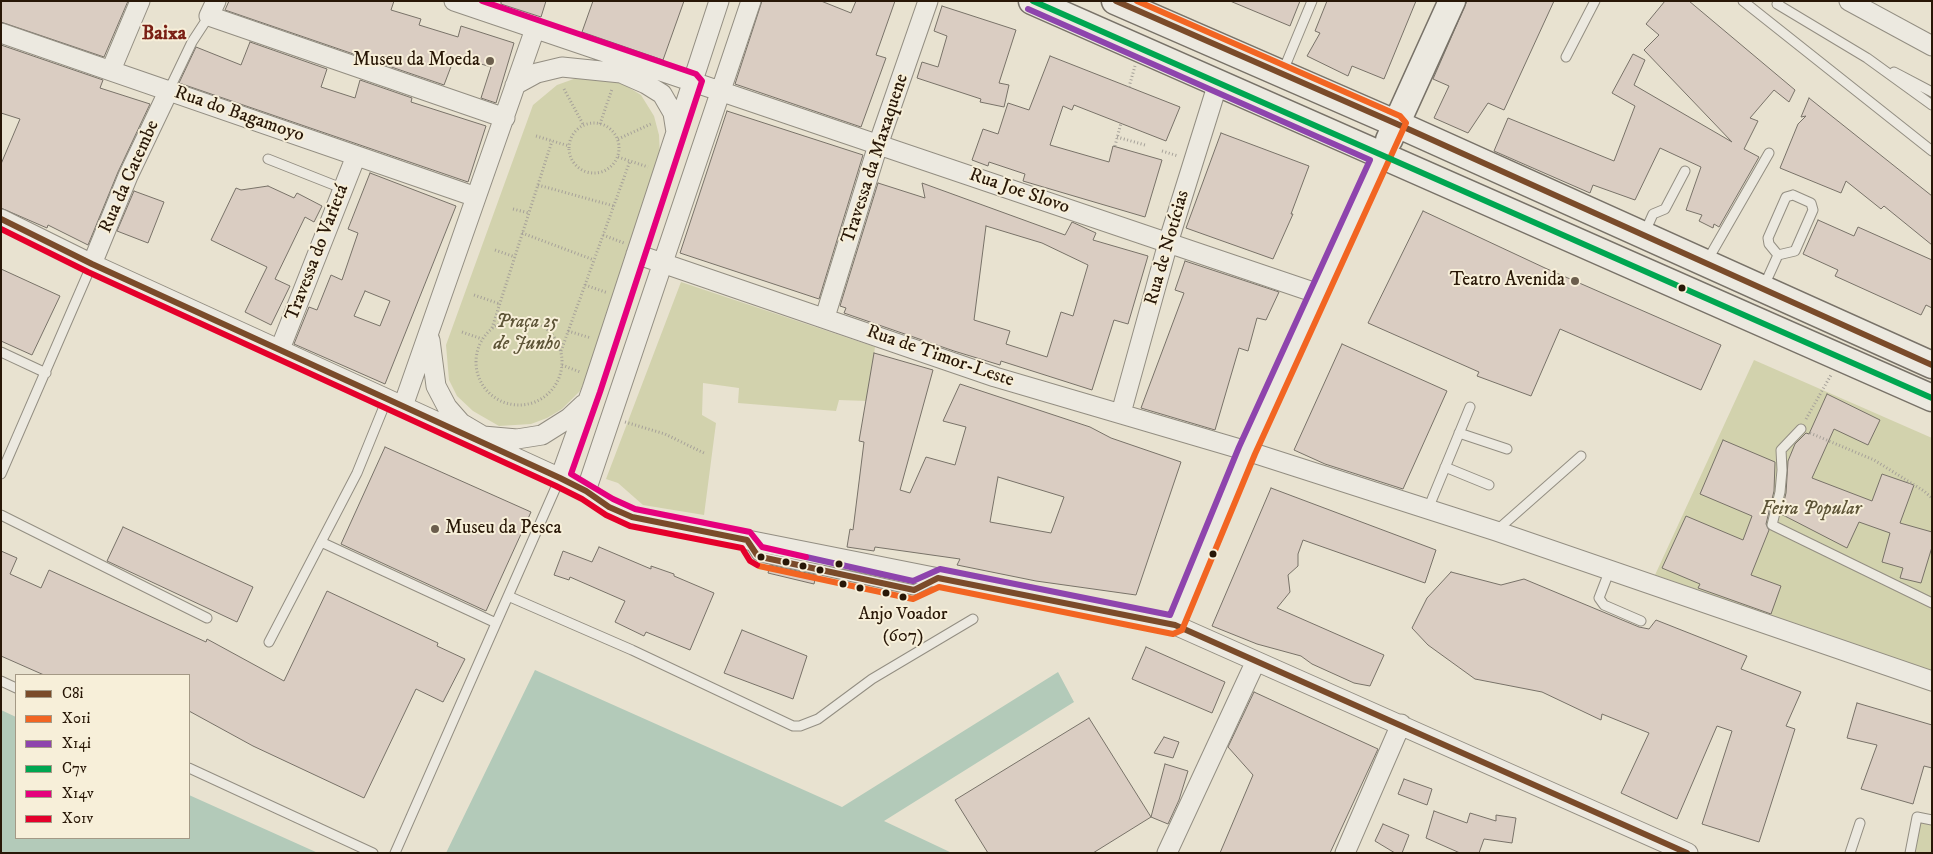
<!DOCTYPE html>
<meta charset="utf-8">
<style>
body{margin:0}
#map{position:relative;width:1933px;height:854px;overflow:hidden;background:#e8e2d0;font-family:"IM FELL DW Pica",serif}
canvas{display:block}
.frame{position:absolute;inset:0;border:2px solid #281707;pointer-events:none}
.legend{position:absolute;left:15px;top:674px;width:175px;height:165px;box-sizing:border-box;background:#f7efd9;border:1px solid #a49985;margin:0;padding:6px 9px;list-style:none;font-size:15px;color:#281707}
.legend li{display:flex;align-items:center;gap:10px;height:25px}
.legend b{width:25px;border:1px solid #a49985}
</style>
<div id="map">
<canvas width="1933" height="854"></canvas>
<div class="frame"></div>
<ul class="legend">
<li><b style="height:6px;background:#7a4b2a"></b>C8i</li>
<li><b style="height:6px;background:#f26522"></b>X01i</li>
<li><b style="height:6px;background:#8e44ad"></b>X14i</li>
<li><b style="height:6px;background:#00a651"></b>C7v</li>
<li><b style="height:6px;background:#e5007d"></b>X14v</li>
<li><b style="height:6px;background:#e4002b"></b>X01v</li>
</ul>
</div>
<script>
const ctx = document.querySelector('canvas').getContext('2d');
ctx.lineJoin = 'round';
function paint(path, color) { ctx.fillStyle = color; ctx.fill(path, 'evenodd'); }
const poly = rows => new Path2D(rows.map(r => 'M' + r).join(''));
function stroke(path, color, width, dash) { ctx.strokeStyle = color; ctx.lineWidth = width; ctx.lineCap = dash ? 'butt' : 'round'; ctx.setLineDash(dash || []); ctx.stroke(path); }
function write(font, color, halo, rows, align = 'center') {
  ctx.font = font + ' "IM FELL DW Pica",serif'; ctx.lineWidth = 4; ctx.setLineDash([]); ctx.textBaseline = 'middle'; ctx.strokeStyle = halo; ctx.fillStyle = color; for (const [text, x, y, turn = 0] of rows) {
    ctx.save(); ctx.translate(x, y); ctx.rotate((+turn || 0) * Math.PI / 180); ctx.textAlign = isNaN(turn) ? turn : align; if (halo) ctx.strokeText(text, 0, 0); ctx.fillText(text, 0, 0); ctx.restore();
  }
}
paint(poly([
 [582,76,615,79,641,95,654,116,659,135,660,158,594,361,580,391,562,409,547,418,531,424,499,426,473,411,457,396,449,380,446,345,533,105,557,85],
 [681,282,875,347,867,401,839,400,836,411,738,403,739,388,703,383,702,415,716,423,704,515,643,505,618,483,606,479],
 [1754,360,1932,438,1932,671,1655,575],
 [1917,817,1932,820,1932,853,1905,853,1912,826]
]), '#d2d2ad');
paint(poly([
 [535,670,842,807,1058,672,1074,702,884,821,952,853,446,853],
 [1,710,16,717,16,838,189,838,189,795,318,853,1,853]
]), '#b3cab9');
const building = poly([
 [1,1,128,1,104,57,1,22,1,1],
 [229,1,394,1,391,10,421,19,419,25,458,37,461,26,514,43,496,103,481,98,491,67,455,56,444,85,225,10,229,1],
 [501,1,546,1,541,17,501,4,501,1],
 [593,1,684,1,663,60,582,32,593,1],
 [762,1,821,1,851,13,856,1,895,1,876,55,886,58,861,127,735,84,762,1],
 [1230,1,1300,1,1290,26,1230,1],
 [1327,1,1416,1,1384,79,1352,66,1348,76,1307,56,1320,33,1315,31,1327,1],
 [1467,1,1554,1,1504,110,1488,103,1468,133,1434,118,1449,86,1433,79,1467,1],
 [1665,1,1689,1,1795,90,1789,102,1774,90,1750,118,1758,121,1744,149,1759,157,1719,227,1714,224,1713,228,1699,221,1702,215,1686,210,1701,167,1660,148,1635,200,1593,185,1590,193,1494,151,1508,118,1614,161,1635,106,1612,93,1633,54,1645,60,1634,85,1732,142,1644,50,1659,35,1646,24,1665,1],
 [942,6,1016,30,999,83,1009,85,1004,107,980,102,981,99,917,78,922,62,938,67,947,36,934,31,942,6],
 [250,42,327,69,321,87,355,98,360,80,412,98,411,102,486,126,468,182,179,83,196,47,241,65,250,42],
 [1,45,103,80,100,88,150,104,118,172,88,245,48,225,47,228,1,208,1,164,20,119,1,113,1,45],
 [1050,56,1180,107,1166,141,1074,105,1072,110,1063,106,1050,145,1109,162,1113,146,1162,160,1145,217,1023,181,1025,174,989,162,988,166,972,160,983,129,998,134,1008,103,1029,110,1050,56],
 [1809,98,1932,196,1932,245,1884,206,1881,209,1846,181,1841,193,1780,168,1798,124,1806,116,1801,117,1809,98],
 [727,111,863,155,819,299,680,253,727,111],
 [1221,133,1309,166,1291,214,1293,214,1273,259,1186,228,1221,133],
 [370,173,456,206,385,384,294,344,309,307,317,310,331,275,342,280,358,233,348,229,370,173],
 [365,291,390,301,380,326,354,316,365,291],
 [878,183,925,198,922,183,1065,235,1072,222,1096,233,1093,240,1148,256,1128,324,1114,320,1092,390,1001,361,1000,365,954,351,844,313,846,308,840,306,878,183],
 [986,226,1042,243,1088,265,1073,316,1061,312,1047,357,1006,344,1010,331,974,320,986,226],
 [268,186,294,198,297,193,322,206,314,222,305,217,275,279,290,286,271,325,245,312,267,267,211,240,236,188,241,190,268,186],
 [134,191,164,202,148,243,117,231,134,191],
 [1423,211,1545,268,1721,345,1701,390,1560,329,1531,396,1477,376,1479,372,1368,323,1423,211],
 [1818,220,1854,236,1858,227,1932,260,1932,308,1926,305,1921,315,1835,276,1838,270,1803,254,1818,220],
 [1185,261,1279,292,1266,320,1257,318,1248,351,1239,348,1215,430,1141,408,1184,293,1175,290,1185,261],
 [1,269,60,296,32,355,1,341,1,269],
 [1342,344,1447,391,1403,489,1325,464,1294,450,1342,344],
 [874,353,933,370,900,490,910,493,926,457,955,465,966,427,943,421,960,384,1090,427,1111,438,1181,462,1136,595,1036,581,957,565,960,559,875,547,874,551,847,547,850,529,853,530,864,442,859,441,874,353],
 [998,477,1064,497,1051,533,990,522,998,477],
 [1827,394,1880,420,1868,445,1834,429,1812,478,1872,501,1882,474,1914,485,1900,523,1932,532,1932,547,1921,583,1900,578,1903,568,1882,562,1890,533,1859,522,1847,548,1781,514,1786,493,1788,461,1795,444,1806,433,1809,434,1827,394],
 [1723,440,1775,462,1774,491,1766,524,1769,530,1751,575,1781,586,1771,614,1698,588,1700,584,1662,568,1686,516,1743,540,1752,516,1700,494,1723,440],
 [385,447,531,512,486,611,341,544,385,447],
 [1271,488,1436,550,1425,583,1303,540,1298,554,1298,566,1288,575,1290,592,1277,608,1384,655,1370,686,1354,683,1312,664,1301,656,1257,644,1212,626,1271,488],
 [123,527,253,587,237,622,107,561,123,527],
 [599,547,651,569,651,566,674,574,674,576,714,593,690,650,646,632,644,636,615,622,625,601,570,577,569,580,554,575,563,551,592,562,599,547],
 [1,551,17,558,10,574,41,588,49,570,206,642,207,639,284,681,327,591,438,643,437,646,465,659,443,702,416,689,364,798,253,746,189,711,189,675,44,675,1,656,1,551],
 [770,565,816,575,814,584,768,573,770,565],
 [1451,572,1501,585,1524,579,1639,627,1649,629,1656,620,1747,656,1741,669,1801,692,1786,726,1795,729,1759,842,1702,824,1732,731,1717,726,1677,819,1621,793,1649,733,1602,714,1601,720,1542,692,1475,679,1428,645,1412,628,1427,598,1451,572],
 [742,630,807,656,793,699,724,673,742,630],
 [1146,647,1225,682,1212,713,1132,679,1146,647],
 [1254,692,1378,749,1330,853,1220,853,1253,775,1228,747,1254,692],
 [1857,703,1932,725,1932,768,1924,766,1913,804,1861,789,1877,745,1847,738,1857,703],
 [1089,718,1151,817,1093,853,988,853,955,800,1089,718],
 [1164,737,1179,742,1173,758,1154,753,1164,737],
 [1165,764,1188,771,1179,800,1168,824,1151,817,1165,764],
 [1404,779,1432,789,1427,805,1398,794,1404,779],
 [1434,811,1467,823,1470,813,1496,821,1496,815,1516,818,1512,843,1484,839,1479,853,1460,853,1426,838,1434,811],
 [1383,824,1409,835,1402,853,1395,853,1375,841,1383,824]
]);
paint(building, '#dacdc2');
stroke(building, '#787268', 1);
const service = poly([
 [1743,1,1932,151],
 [1779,1,1777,4,1867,58,1932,105],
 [1566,57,1595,1],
 [1283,71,1312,1],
 [1894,72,1932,92],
 [169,90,192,42,209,16],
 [268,159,344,189],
 [1793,195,1811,203,1813,210,1795,251,1778,255,1769,244,1768,238,1786,197,1793,195],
 [1645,232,1653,214,1665,209,1685,171],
 [1707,261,1769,153],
 [1764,286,1778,255],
 [1,352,46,373],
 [1801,429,1781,450,1782,470,1780,492,1772,525,1932,603],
 [1459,433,1507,449],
 [1445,467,1489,485],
 [1,474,92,264],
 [1428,509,1470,407],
 [1,515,207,618],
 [1496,531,1581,456],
 [321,542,496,623],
 [749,542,757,555,761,557,914,590,934,580],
 [1609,572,1599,598,1604,605,1641,621],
 [508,596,632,650,793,726,800,726,818,719,872,679,973,619],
 [269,642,357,473,387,399],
 [1,681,16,688],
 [189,768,373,853],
 [395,853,560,478],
 [1850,853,1860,823],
 [1910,853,1917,817,1932,820]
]);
const minor = poly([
 [216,1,209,16,505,118],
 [454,1,1319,294],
 [1849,1,1932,46],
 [1,33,476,197],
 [111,70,140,1],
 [515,85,537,73,562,67,621,73,646,84,662,94,673,113,676,132],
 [1,219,92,264,560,478,586,491,609,507,632,517,1175,625,1688,853],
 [636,254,995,377,1247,451,1496,531,1932,681],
 [92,264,128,176,169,90],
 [825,317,878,145,928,1],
 [430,340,436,386,447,407,461,423,483,436,517,439,542,435,569,418,584,404],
 [280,349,356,156],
 [403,406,535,29],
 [1121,413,1168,243,1218,83],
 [560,478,592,389,719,1],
 [586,491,751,1],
 [1175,625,1247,451,1382,156],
 [1167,853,1255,663],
 [1345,853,1401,724]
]);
const secondary = poly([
 [1032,1,1932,398],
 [1115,1,1397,124,1932,365],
 [1389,140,1452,1]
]);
stroke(service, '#938e82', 11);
stroke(minor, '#938e82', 21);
stroke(secondary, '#787268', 29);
stroke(poly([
 [1129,87,1135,66],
 [564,89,584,126],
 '569 148a25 25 0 1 1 50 0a25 25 0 1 1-50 0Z',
 [600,124,612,89],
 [536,136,569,146],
 [1117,137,1145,145],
 [618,139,653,123],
 [1115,146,1121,123],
 [1162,151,1178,156],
 [618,157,648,167],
 [538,185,614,206],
 [513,209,529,213],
 [522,233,594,260],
 [603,235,624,243],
 [495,250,515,257],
 [585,285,608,293],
 [474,295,500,304],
 '476 362a43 43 0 1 1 86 0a43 43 0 1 1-86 0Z',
 [492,328,552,141],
 [568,331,591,338],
 [462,332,482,339],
 [561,351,630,161],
 [562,365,580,372],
 [1806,419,1831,375],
 [625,422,665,434,706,454],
 [1810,433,1874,460,1924,491,1932,498]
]), '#a6a199', 3, [1, 2.5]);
stroke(service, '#ece9e0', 9);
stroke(minor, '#ece9e0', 19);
stroke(secondary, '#ece9e0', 26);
stroke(poly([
 [1116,1,1397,124,1932,365],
 [1,219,92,264,560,478,586,491,609,507,632,517,747,540,757,555,761,557,914,590,938,578,1175,625,1687,853]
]), '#7a4b2a', 6);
stroke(poly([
 [759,566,913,599,939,587,1173,634,1182,630,1255,454,1406,123,1400,116,1137,1]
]), '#f26522', 6);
stroke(poly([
 [806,557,913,581,940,569,1170,615,1239,447,1370,160,1028,9]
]), '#8e44ad', 6);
stroke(poly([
 [1033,1,1932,398]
]), '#00a651', 6);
stroke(poly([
 [482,1,696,74,702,81,600,392,571,474,613,499,635,509,750,532,762,547,806,557]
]), '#e5007d', 6);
stroke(poly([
 [1,229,88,272,556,486,582,499,606,515,630,526,742,548,750,561,757,565]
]), '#e4002b', 6);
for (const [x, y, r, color] of [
 [490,61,5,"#6b5e4d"],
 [1575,281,5,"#6b5e4d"],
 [1682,288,4.5,"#281707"],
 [435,529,5,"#6b5e4d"],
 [1213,554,4.5,"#281707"],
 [761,557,4.5,"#281707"],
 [786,562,4.5,"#281707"],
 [839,564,4.5,"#281707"],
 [803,566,4.5,"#281707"],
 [820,570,4.5,"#281707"],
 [843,584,4.5,"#281707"],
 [860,588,4.5,"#281707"],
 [886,593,4.5,"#281707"],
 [903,597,4.5,"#281707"]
]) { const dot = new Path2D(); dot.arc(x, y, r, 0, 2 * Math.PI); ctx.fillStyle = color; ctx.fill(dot); stroke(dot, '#f7efd9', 2); }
write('18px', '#281707', '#f7efd9', [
 ["Anjo Voador",903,615],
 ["(607)",903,637]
]);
write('19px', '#281707', '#f7efd9', [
 ["Museu da Moeda",480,61],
 ["Teatro Avenida",1565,281],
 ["Museu da Pesca",445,529,"left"]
], 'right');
write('19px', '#281707', '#f7efd9', [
 ["Rua do Bagamoyo",239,115,19],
 ["Travessa da Maxaquene",876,159,-72],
 ["Rua da Catembe",130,177,-66],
 ["Rua Joe Slovo",1019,192,19],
 ["Rua de Notícias",1168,248,-74],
 ["Travessa do Varietá",318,253,-69],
 ["Rua de Timor-Leste",940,357,19]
]);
write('italic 19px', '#5d5437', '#f7efd9', [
 ["Praça 25",527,323],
 ["de Junho",527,345],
 ["Feira Popular",1811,510]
]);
write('bold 20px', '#7a1f14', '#f7efd9', [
 ["Baixa",164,35]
]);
</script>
